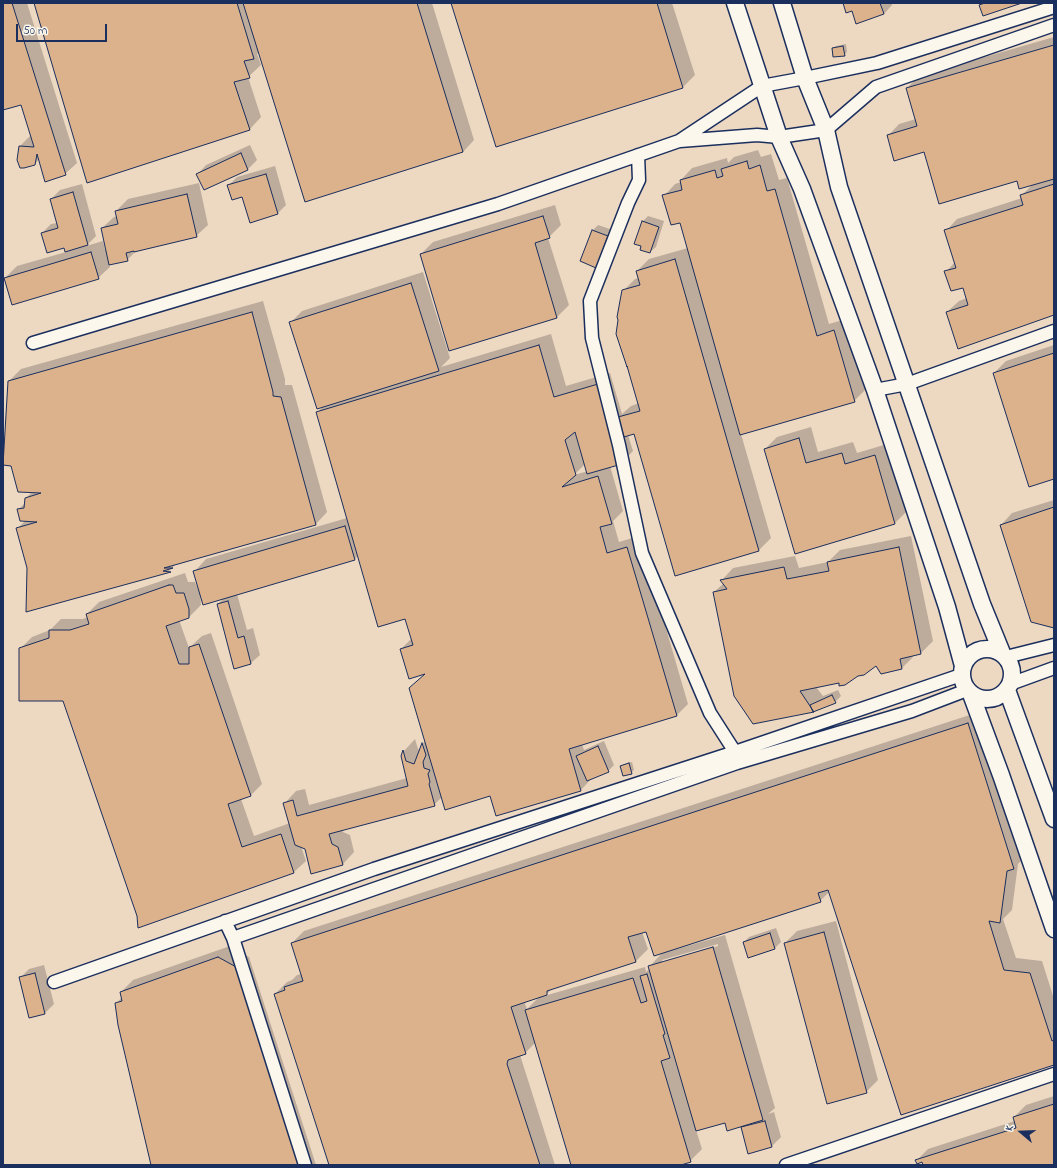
<!DOCTYPE html>
<style>
body{margin:0}
#map{position:relative;width:1057px;height:1168px;overflow:hidden;background:#f5e9d9;font-family:"Indie Flower",sans-serif}
canvas{display:block}
.frame{position:absolute;inset:0;border:4px solid #1b2f5e;pointer-events:none}
.north{position:absolute;left:1001px;top:1112px;width:40px;height:40px;-webkit-text-stroke:3px #fbf7ec;paint-order:stroke;rotate:289deg;font-size:11px;font-weight:700;line-height:16px;text-align:center;color:#1b2f5e}
.north::after{content:'';display:block;margin:auto;width:14px;height:18px;background:#1b2f5e;clip-path:polygon(50% 0,100% 100%,50% 72%,0 100%)}
.scale{position:absolute;left:16px;top:24px;width:91px;height:18px;box-sizing:border-box;border:2px solid #1b2f5e;border-top:0;padding-left:5px;font-size:12px;line-height:14px;white-space:nowrap;color:#1b2f5e;-webkit-text-stroke:3px #fbf7ec;paint-order:stroke}
</style>
<div id="map">
<canvas width="1057" height="1168"></canvas>
<div class="frame"></div>
<div class="north">K</div>
<div class="scale">50 m</div>
</div>
<script>
const ctx = document.querySelector('canvas').getContext('2d');
ctx.lineJoin = 'round';
function paint(path, color) { ctx.fillStyle = color; ctx.fill(path, 'evenodd'); }
const poly = rows => new Path2D(rows.map(r => 'M' + r).join(''));
function stroke(path, color, width, dash) { ctx.strokeStyle = color; ctx.lineWidth = width; ctx.lineCap = dash ? 'butt' : 'round'; ctx.setLineDash(dash || []); ctx.stroke(path); }
paint(poly([
 [3,3,1054,3,1054,1165,3,1165]
]), '#edd8c2');
paint(poly([
 [3,3,27,3,77,163,65,174,39,159,35,164,20,146,31,135,22,103,3,109],
 [35,3,432,3,474,140,463,152,260,52,257,54,261,65,248,77,261,117,250,129],
 [452,3,672,3,695,75,683,87,497,146],
 [844,3,892,3,892,5,884,14,853,10],
 [1054,37,1054,314,947,312,959,301,967,298,963,286,946,272,955,262,946,231,957,219,1022,198,1021,196,1033,184,1018,180,925,151,888,136,899,124,916,119,907,88,919,76],
 [846,44,847,52,844,55,833,48,836,46],
 [250,145,257,160,248,169,205,189,198,174,206,165],
 [758,150,761,157,771,154,779,180,787,178,829,324,846,319,866,389,854,401,741,434,771,538,759,550,676,575,635,433,628,435,633,451,621,463,610,466,623,511,613,521,619,542,639,536,688,704,676,716,582,744,584,750,604,741,614,765,608,771,592,778,581,790,442,797,434,805,342,830,343,832,350,835,354,852,343,864,301,846,306,861,294,872,138,916,64,700,20,649,32,637,50,630,61,619,83,619,88,617,87,614,99,602,182,574,185,573,188,582,195,582,200,594,201,605,189,617,179,620,189,648,202,636,211,633,262,784,251,795,241,799,254,836,290,823,285,803,296,791,305,789,309,805,407,778,402,756,404,751,415,739,418,749,420,750,423,743,426,741,410,688,426,673,401,649,412,638,406,617,358,555,355,559,237,594,247,630,253,628,260,655,251,663,218,604,225,597,195,571,206,559,347,518,317,413,324,405,290,323,302,311,423,272,450,358,441,367,551,334,566,386,610,373,622,414,631,406,639,403,623,291,635,279,639,278,637,271,649,259,688,248,681,221,664,196,675,184,681,182,681,180,692,168,727,158,728,163,734,157],
 [585,464,588,471,574,475],
 [275,166,286,205,278,213,242,195,228,186,237,177],
 [199,183,208,225,196,236,137,250,127,260,109,264,110,267,98,278,5,278,17,266,66,252,65,247,42,233,51,224,57,223,51,199,60,190,82,184,96,236,86,246,103,241,105,250,107,249,102,228,114,217,118,216,116,211,128,199],
 [555,205,561,225,548,238,569,305,557,317,450,349,421,254,433,242],
 [648,216,664,221,656,247,650,252,643,221],
 [598,225,613,230,601,261,596,266,593,230],
 [263,301,285,379,285,385,292,385,327,512,316,524,177,563,169,571,27,611,28,568,18,528,25,521,18,510,26,502,26,498,32,492,9,381,21,369],
 [1054,345,1054,477,994,373,1006,361],
 [811,427,818,452,853,442,857,453,887,444,907,511,895,523,795,552,765,449,777,437],
 [1054,500,1054,627,1001,525,1012,513],
 [911,536,933,641,921,653,913,655,913,657,901,669,876,665,840,682,816,687,823,696,838,690,841,696,835,702,813,711,714,592,724,583,722,580,733,568,795,556,799,568,828,562,840,550],
 [979,712,1026,856,1018,864,1012,910,1003,919,1016,958,1042,961,1054,999,1054,1064,830,891,820,901,677,948,677,949,725,935,775,1108,768,1114,774,1112,781,1137,772,1146,749,1153,742,1128,745,1125,725,1122,696,1130,702,1149,690,1161,677,1165,572,1165,536,1042,525,1053,520,1055,555,1165,330,1165,275,994,287,982,292,980,297,975,302,974,292,943,304,931],
 [647,931,663,952,650,966,650,968,646,972,645,967,544,996,552,989,636,961,648,949,642,932],
 [718,944,718,946,662,963,662,960],
 [540,996,527,1009,524,1001],
 [632,762,634,770,631,773,621,766,624,764],
 [836,921,878,1080,866,1092,785,943,797,931],
 [776,928,781,942,775,948,749,957,744,942,749,937],
 [230,946,249,957,316,1165,152,1165,116,1004,122,997,121,992,133,980],
 [44,965,54,1004,45,1013,29,1017,20,978,29,969],
 [1054,1096,1054,1165,924,1165,923,1161,917,1160,928,1149,1015,1121,1014,1117,1026,1105]
]), '#0003');
const building = poly([
 [3,3,12,3,66,175,45,182,37,154,35,165,24,168,20,168,17,160,19,146,34,147,21,105,3,110,3,3],
 [34,3,237,3,254,59,244,61,250,78,234,82,250,130,87,183,34,3],
 [243,3,417,3,463,152,305,202,243,3],
 [451,3,657,3,683,88,496,147,451,3],
 [843,3,880,3,884,14,856,24,852,11,846,13,843,3],
 [985,3,1022,3,983,16,979,5,985,3],
 [1054,45,1054,179,1019,189,1017,181,939,204,924,152,894,161,887,135,917,126,906,88,1054,45],
 [843,46,845,56,833,57,832,48,843,46],
 [241,153,248,170,204,190,196,174,241,153],
 [747,161,749,169,760,165,767,191,775,189,817,336,834,330,855,402,740,435,680,223,671,225,662,195,682,190,680,180,715,170,717,178,723,176,721,169,747,161],
 [266,174,278,214,250,223,242,197,232,200,227,185,266,174],
 [1054,184,1054,315,958,349,946,312,968,305,963,288,951,291,944,271,956,268,944,230,1023,205,1020,195,1054,184],
 [73,192,88,245,65,252,64,248,47,253,41,233,58,228,50,199,73,192],
 [187,194,197,237,134,252,134,251,126,253,128,261,109,265,101,228,118,224,115,211,187,194],
 [543,216,550,238,535,243,557,318,449,351,420,254,543,216],
 [642,221,659,227,650,253,640,250,641,246,634,244,642,221],
 [592,230,608,236,596,268,580,261,592,230],
 [91,252,99,279,12,305,4,278,91,252],
 [675,259,759,551,675,576,634,434,624,437,618,417,640,411,627,366,627,367,616,334,618,320,617,317,622,290,640,285,636,271,675,259],
 [411,283,439,371,317,409,289,322,411,283],
 [252,312,273,392,273,396,281,397,316,525,164,568,173,568,163,571,171,572,26,612,27,568,16,528,37,522,20,521,17,509,24,508,25,498,41,493,18,492,11,466,3,465,8,381,252,312],
 [539,345,554,397,598,384,622,464,587,474,575,432,565,440,576,475,562,487,598,476,612,524,600,527,607,553,627,547,677,716,569,749,581,791,496,816,490,796,445,810,409,688,425,674,409,679,400,649,413,645,405,619,378,627,316,412,539,345],
 [1054,353,1054,479,1029,487,993,373,1054,353],
 [799,438,806,463,842,453,845,464,875,455,895,524,795,554,764,449,799,438],
 [1054,507,1054,628,1031,622,1000,525,1054,507],
 [345,526,355,560,203,605,193,571,345,526],
 [899,547,921,654,900,659,902,669,881,674,876,666,864,675,858,676,845,685,839,686,839,683,800,691,814,712,753,724,734,696,713,592,727,589,720,580,784,567,787,579,829,571,827,562,899,547],
 [169,585,173,585,176,593,184,593,189,609,189,618,166,626,179,664,189,664,189,647,199,644,251,796,228,804,242,847,281,834,294,873,138,928,137,916,63,701,19,701,19,648,49,638,49,630,70,630,89,624,86,614,169,585],
 [228,601,238,638,244,636,251,664,234,669,217,604,228,601],
 [832,695,836,703,813,712,810,705,832,695],
 [968,723,1014,869,1007,871,1000,923,989,921,1004,970,1030,973,1052,1041,1054,1040,1054,1065,901,1115,828,890,818,893,821,902,654,956,646,932,628,937,636,962,547,991,547,995,511,1007,526,1054,508,1060,507,1064,540,1165,329,1165,274,994,285,990,284,987,303,981,291,943,968,723],
 [422,743,426,755,423,762,424,768,430,770,428,774,430,782,429,784,435,806,329,834,332,844,338,847,343,865,311,874,305,849,295,845,283,803,293,800,297,816,408,786,401,756,403,750,406,761,414,764,422,743],
 [598,746,609,772,587,781,576,756,598,746],
 [629,763,632,774,623,776,620,766,629,763],
 [824,932,867,1093,827,1104,784,943,824,932],
 [770,933,775,949,748,958,743,942,770,933],
 [713,947,763,1120,727,1131,725,1123,696,1131,648,966,713,947],
 [218,957,238,968,301,1165,151,1165,118,1025,115,1003,122,1001,120,992,218,957],
 [35,973,45,1014,29,1018,19,977,35,973],
 [647,974,665,1034,663,1035,670,1058,661,1061,691,1162,681,1165,571,1165,525,1010,633,978,641,1003,647,1001,640,976,647,974],
 [1054,1104,1054,1165,923,1165,922,1162,917,1164,915,1160,1016,1128,1013,1117,1054,1104],
 [765,1121,772,1147,748,1154,741,1127,765,1121]
]);
paint(building, '#dbb28c');
stroke(building, '#1b2f5e', 1);
const street = poly([
 [680,141,757,135,779,137,826,130,876,87,1054,25],
 [638,155,639,180,628,203,590,301,592,338,619,445,642,553,710,713,735,752,736,760],
 [33,343,498,204,679,141,762,86,805,78,877,63,1054,7],
 [875,390,907,384,1054,331],
 [1006,657,1054,645],
 [1010,684,1054,668],
 [225,921,233,938,305,1165],
 [233,938,737,763,912,711,967,690],
 [54,982,374,869,735,752,961,675],
 [786,1165,1054,1074]
]);
const secondary = poly([
 [735,3,779,137,802,189,875,390,947,607,963,666],
 [782,3,805,78,826,130,839,187,982,604,1002,653],
 '962 674a25 25 0 1 1 50 0a25 25 0 1 1-50 0Z',
 [1007,690,1054,819],
 [971,694,1001,775,1054,929]
]);
stroke(street, '#1b2f5e', 15);
stroke(secondary, '#1b2f5e', 19);
stroke(street, '#fbf7ec', 12);
stroke(secondary, '#fbf7ec', 16);
</script>
